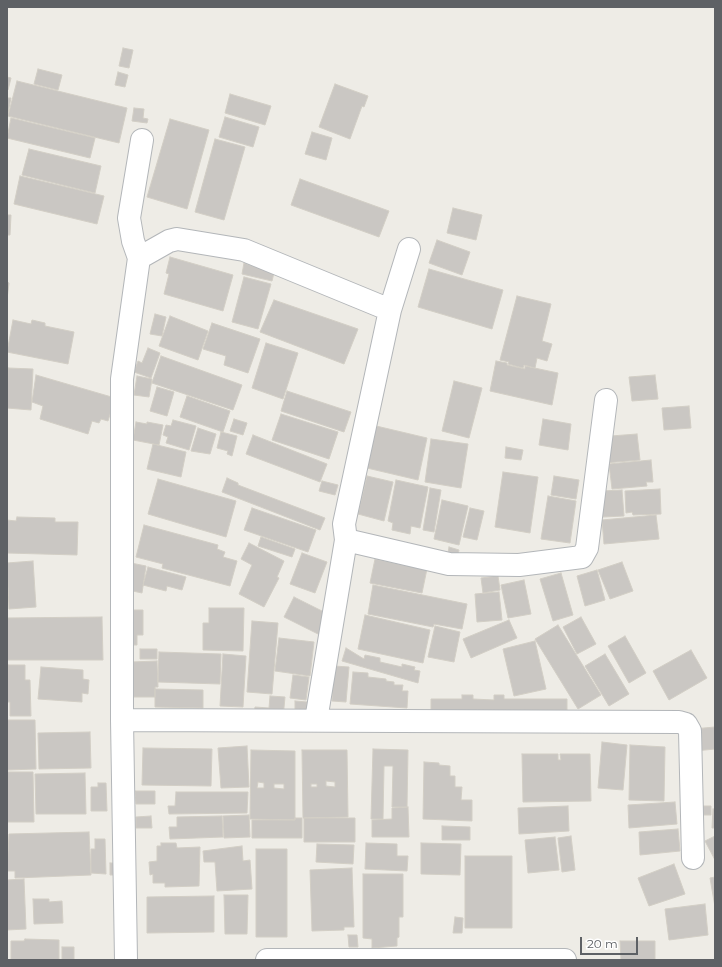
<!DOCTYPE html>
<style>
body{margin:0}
#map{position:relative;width:722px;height:967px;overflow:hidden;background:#eeece6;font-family:Montserrat,sans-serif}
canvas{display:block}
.frame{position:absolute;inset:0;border:8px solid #5e6165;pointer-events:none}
.scale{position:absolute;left:580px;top:937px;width:58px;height:18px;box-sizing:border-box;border:2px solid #5e6165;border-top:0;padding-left:5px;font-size:12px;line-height:14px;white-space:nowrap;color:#5e6165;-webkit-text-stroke:3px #fff;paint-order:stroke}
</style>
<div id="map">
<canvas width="722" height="967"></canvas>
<div class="frame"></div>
<div class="scale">20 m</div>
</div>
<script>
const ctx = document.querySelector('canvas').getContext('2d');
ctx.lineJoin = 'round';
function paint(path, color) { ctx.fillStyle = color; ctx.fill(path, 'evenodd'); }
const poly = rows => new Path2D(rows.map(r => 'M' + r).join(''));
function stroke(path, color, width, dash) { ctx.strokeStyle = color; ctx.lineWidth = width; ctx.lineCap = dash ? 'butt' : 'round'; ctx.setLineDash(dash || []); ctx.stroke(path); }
const building = poly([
 [123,48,133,50,129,68,119,66,123,48],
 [38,69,62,75,58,90,34,84,38,69],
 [118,72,128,75,125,87,115,85,118,72],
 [7,77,11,78,8,90,7,90,7,77],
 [17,81,127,108,119,143,8,116,17,81],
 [335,84,368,96,364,107,362,106,350,139,319,127,335,84],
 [230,94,271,106,265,125,225,113,230,94],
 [7,98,11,98,7,118,7,98],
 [134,108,144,109,143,118,148,119,147,123,132,121,134,108],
 [225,117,259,127,253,147,219,137,225,117],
 [11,118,95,138,90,158,7,138,11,118],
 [170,119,209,130,187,209,147,197,170,119],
 [312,132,332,138,326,160,305,154,312,132],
 [215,139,245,147,224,220,195,212,215,139],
 [29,149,101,166,95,193,22,175,29,149],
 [20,176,104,196,97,224,14,204,20,176],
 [300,179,389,211,379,237,291,205,300,179],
 [453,208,482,215,476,240,447,233,453,208],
 [7,215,11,215,10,235,7,235,7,215],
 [437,240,470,252,462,275,429,263,437,240],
 [170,257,233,275,223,311,164,294,169,274,166,273,170,257],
 [244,263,274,273,272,281,242,274,244,263],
 [429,269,503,290,492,329,418,307,429,269],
 [244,277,271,284,258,329,232,322,244,277],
 [7,282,9,283,7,299,7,282],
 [517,296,551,304,542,341,552,344,547,361,537,358,535,368,524,365,523,368,508,364,509,362,500,360,517,296],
 [274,300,358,329,344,364,260,332,274,300],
 [155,314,166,317,162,336,150,334,155,314],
 [170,316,208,331,198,360,159,346,170,316],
 [13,320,31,324,32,320,45,323,45,326,74,332,68,364,7,352,13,320],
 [212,323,260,339,248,373,224,365,226,356,203,349,212,323],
 [266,343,298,353,283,399,252,388,266,343],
 [148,348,160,353,151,378,134,372,138,361,142,363,148,348],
 [161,356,242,385,233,410,152,383,161,356],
 [496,361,507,363,507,365,525,369,525,366,558,373,552,405,490,391,496,361],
 [8,368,33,369,31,410,7,408,8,368],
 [36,375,115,398,108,421,101,419,99,423,92,421,88,434,40,419,43,406,32,402,36,375],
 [655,375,658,399,632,401,629,377,655,375],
 [137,376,152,379,149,397,134,395,137,376],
 [454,381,482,388,469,438,442,431,454,381],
 [157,387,174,392,167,416,150,411,157,387],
 [287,391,351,412,344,432,281,411,287,391],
 [187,396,230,411,223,432,180,417,187,396],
 [689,406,691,428,664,430,662,408,689,406],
 [281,414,338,432,329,459,272,440,281,414],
 [234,419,247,423,243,435,230,431,234,419],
 [543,419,571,424,568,450,539,445,543,419],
 [173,420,196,426,189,450,166,443,168,437,163,435,166,425,171,426,173,420],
 [136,422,147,424,147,422,163,425,159,445,133,440,136,422],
 [372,425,427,438,418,480,367,468,372,425],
 [198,428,216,434,210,454,191,451,198,428],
 [221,432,237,436,232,456,227,454,228,451,217,448,221,432],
 [637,434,640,460,605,463,603,445,612,444,611,436,637,434],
 [253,435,327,464,320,482,246,454,253,435],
 [431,439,468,444,461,488,425,482,431,439],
 [153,444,186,452,181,477,147,469,153,444],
 [506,447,523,450,521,460,505,458,506,447],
 [651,460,653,482,646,482,647,486,612,489,609,464,651,460],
 [503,472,538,477,530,533,495,527,503,472],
 [367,476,393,482,384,521,358,514,367,476],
 [554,476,579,480,576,499,551,495,554,476],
 [227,478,238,483,238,485,325,518,320,530,222,492,227,478],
 [158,479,236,501,226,537,148,514,158,479],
 [396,480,428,487,420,528,411,526,410,534,392,530,393,523,388,521,396,480],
 [322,481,338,485,335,495,319,491,322,481],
 [430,488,441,490,434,532,423,530,430,488],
 [660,489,661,514,633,515,632,512,626,513,625,491,660,489],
 [622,490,624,516,603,517,601,491,622,490],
 [548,496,576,501,570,543,541,539,548,496],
 [442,500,468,506,459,545,434,539,442,500],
 [252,508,316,530,308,552,244,530,252,508],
 [470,508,484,511,477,540,463,537,470,508],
 [656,515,659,539,604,544,602,520,656,515],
 [17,517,55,518,55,522,78,522,77,555,7,553,7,520,16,521,17,517],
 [144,525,218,545,217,549,225,552,223,557,237,561,230,586,162,568,163,564,136,557,144,525],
 [261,537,295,549,292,557,258,546,261,537],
 [249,543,284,561,277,577,279,578,264,607,239,594,252,565,241,559,249,543],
 [449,547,459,550,458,555,448,553,449,547],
 [302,553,327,562,315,593,290,584,302,553],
 [375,559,407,566,408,560,428,564,422,593,370,583,375,559],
 [33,561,36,607,9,609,7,563,33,561],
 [622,562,633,591,610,599,598,570,622,562],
 [131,563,146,566,142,593,128,590,131,563],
 [148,567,186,577,182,590,167,586,166,591,143,585,148,567],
 [597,570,605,600,585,606,577,576,597,570],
 [561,573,573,615,553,621,540,579,561,573],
 [498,576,500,590,483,593,481,578,498,576],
 [524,580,531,614,508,618,501,585,524,580],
 [373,585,467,604,462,629,434,624,433,627,368,614,373,585],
 [499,592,502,620,477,622,475,594,499,592],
 [294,597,330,615,320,635,284,617,294,597],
 [209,608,244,608,243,651,203,650,203,623,209,623,209,608],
 [126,610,143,610,143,635,137,635,137,645,127,645,126,610],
 [365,615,430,630,423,663,358,649,365,615],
 [102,617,103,660,7,660,7,618,102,617],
 [581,617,596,644,577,654,563,627,581,617],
 [509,620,517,638,471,658,463,639,509,620],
 [252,621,278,623,272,694,247,692,252,621],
 [558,625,601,695,578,709,535,639,558,625],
 [435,626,460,632,454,662,428,657,435,626],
 [625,636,646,673,629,683,608,646,625,636],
 [279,638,314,642,310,676,275,671,279,638],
 [535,641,546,689,514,696,503,649,535,641],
 [346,648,364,659,365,655,380,658,380,662,402,667,402,664,415,667,414,670,420,671,418,683,342,661,346,648],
 [140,649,157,649,157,659,140,659,140,649],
 [691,650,707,678,669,700,653,671,691,650],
 [159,652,221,654,220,684,158,682,159,652],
 [223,654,246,656,243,707,220,706,223,654],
 [605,654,629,694,609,706,585,666,605,654],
 [157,661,158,687,155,687,155,697,132,697,131,662,157,661],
 [8,665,25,665,25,680,30,680,31,716,10,716,10,702,7,702,8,665],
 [334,666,349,667,346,702,332,701,334,666],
 [41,667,83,670,83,679,89,680,88,694,82,693,82,702,38,699,41,667],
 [353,672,368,673,368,677,386,679,386,681,394,682,394,685,403,685,402,691,408,691,407,708,350,704,353,672],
 [293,675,309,677,306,700,290,698,293,675],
 [155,689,203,690,203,708,155,707,155,689],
 [462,695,473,695,473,699,494,700,494,695,504,695,504,699,567,699,567,716,431,715,431,699,462,699,462,695],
 [270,696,285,697,283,718,254,715,255,707,269,708,270,696],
 [295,701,307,702,306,710,295,709,295,701],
 [7,720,35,720,36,769,7,770,7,720],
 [715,727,715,749,695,751,693,729,715,727],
 [90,732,91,768,39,769,38,733,90,732],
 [602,742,627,745,623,790,598,788,602,742],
 [630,745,665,747,664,801,629,800,630,745],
 [247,746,249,787,221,788,218,748,247,746],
 [143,748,212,749,211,786,142,785,143,748],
 [373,749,408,750,407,807,392,807,393,766,384,766,383,819,371,819,373,749],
 [251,750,295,751,295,820,250,819,251,750],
 [258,782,264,783,264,788,257,788,258,782],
 [274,784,284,784,284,789,274,788,274,784],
 [302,750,347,750,348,817,303,818,302,750],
 [326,781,335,782,335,787,326,786,326,781],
 [311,784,317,784,317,787,311,787,311,784],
 [522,754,558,754,558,760,561,760,560,754,590,754,591,801,523,802,522,754],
 [424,762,439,763,439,765,450,766,450,776,455,776,455,787,462,787,461,800,472,800,472,821,423,819,424,762],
 [7,772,33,772,34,822,7,822,7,772],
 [85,773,86,814,36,814,35,774,85,773],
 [98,783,106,783,107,811,91,811,91,787,98,787,98,783],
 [135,791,155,791,155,804,136,804,135,791],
 [176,792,248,792,247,813,169,814,168,806,175,806,176,792],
 [675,802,677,824,629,828,628,805,675,802],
 [568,806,569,831,519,834,518,808,568,806],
 [700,806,711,806,711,815,700,815,700,806],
 [408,807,409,837,372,837,372,820,392,819,392,808,408,807],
 [713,809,715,809,715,828,712,828,713,809],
 [249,815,250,837,224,838,223,816,249,815],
 [151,816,152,828,136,828,136,817,151,816],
 [222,816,223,837,170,839,169,827,177,827,177,817,222,816],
 [295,818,302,818,302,838,252,838,252,820,295,820,295,818],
 [304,818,355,818,355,842,304,842,304,818],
 [442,826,470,827,470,840,442,840,442,826],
 [678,829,680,851,640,855,639,832,678,829],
 [89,832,91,875,15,878,15,871,7,871,9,834,89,832],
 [571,836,575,870,562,872,558,838,571,836],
 [715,836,715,860,705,841,715,836],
 [555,837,559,870,528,873,525,840,555,837],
 [95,839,105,839,106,874,91,873,91,849,95,849,95,839],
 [161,843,176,843,177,848,200,847,199,886,165,887,165,883,153,883,153,874,150,875,149,862,157,861,157,846,161,846,161,843],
 [366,843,397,844,397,856,408,856,407,871,365,869,366,843],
 [421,843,461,844,460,875,421,874,421,843],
 [317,844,354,845,353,864,316,862,317,844],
 [242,846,243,861,250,860,252,889,217,891,215,862,204,862,203,851,242,846],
 [256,849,287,849,287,937,256,937,256,849],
 [465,856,512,856,512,928,465,928,465,856],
 [110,863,118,863,118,875,110,875,110,863],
 [674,864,685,894,649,906,638,878,674,864],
 [352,868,354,927,344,927,344,930,312,931,310,870,352,868],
 [363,874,403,874,403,917,399,917,399,937,397,938,397,946,372,948,372,939,363,938,363,874],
 [715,877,715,907,710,878,715,877],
 [24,879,26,929,7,930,7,880,24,879],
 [224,895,248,895,247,934,225,934,224,895],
 [214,896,214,932,147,933,147,897,214,896],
 [33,899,49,899,49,902,62,901,63,923,34,924,33,899],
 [705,904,708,935,669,940,665,909,705,904],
 [455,917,463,918,462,933,453,933,455,917],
 [348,935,357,935,358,947,349,947,348,935],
 [25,939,59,940,59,960,11,960,11,941,24,941,25,939],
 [620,941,655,941,655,960,621,960,620,941],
 [62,947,74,947,74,960,62,960,62,947]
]);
paint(building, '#cac7c3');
stroke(building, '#d2cec5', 1);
const minor = poly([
 [409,249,390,310,344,524,346,540,449,564,519,565,582,557,587,548,606,400],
 [139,258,133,241,129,218,142,140],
 [122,720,679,722,686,724,690,731,693,858],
 [316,720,346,540],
 [126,960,122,720,122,379,139,258,169,241,177,239,244,250,390,310],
 [267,960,565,960]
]);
stroke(minor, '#b3b6b9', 24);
stroke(minor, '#fff', 22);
</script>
